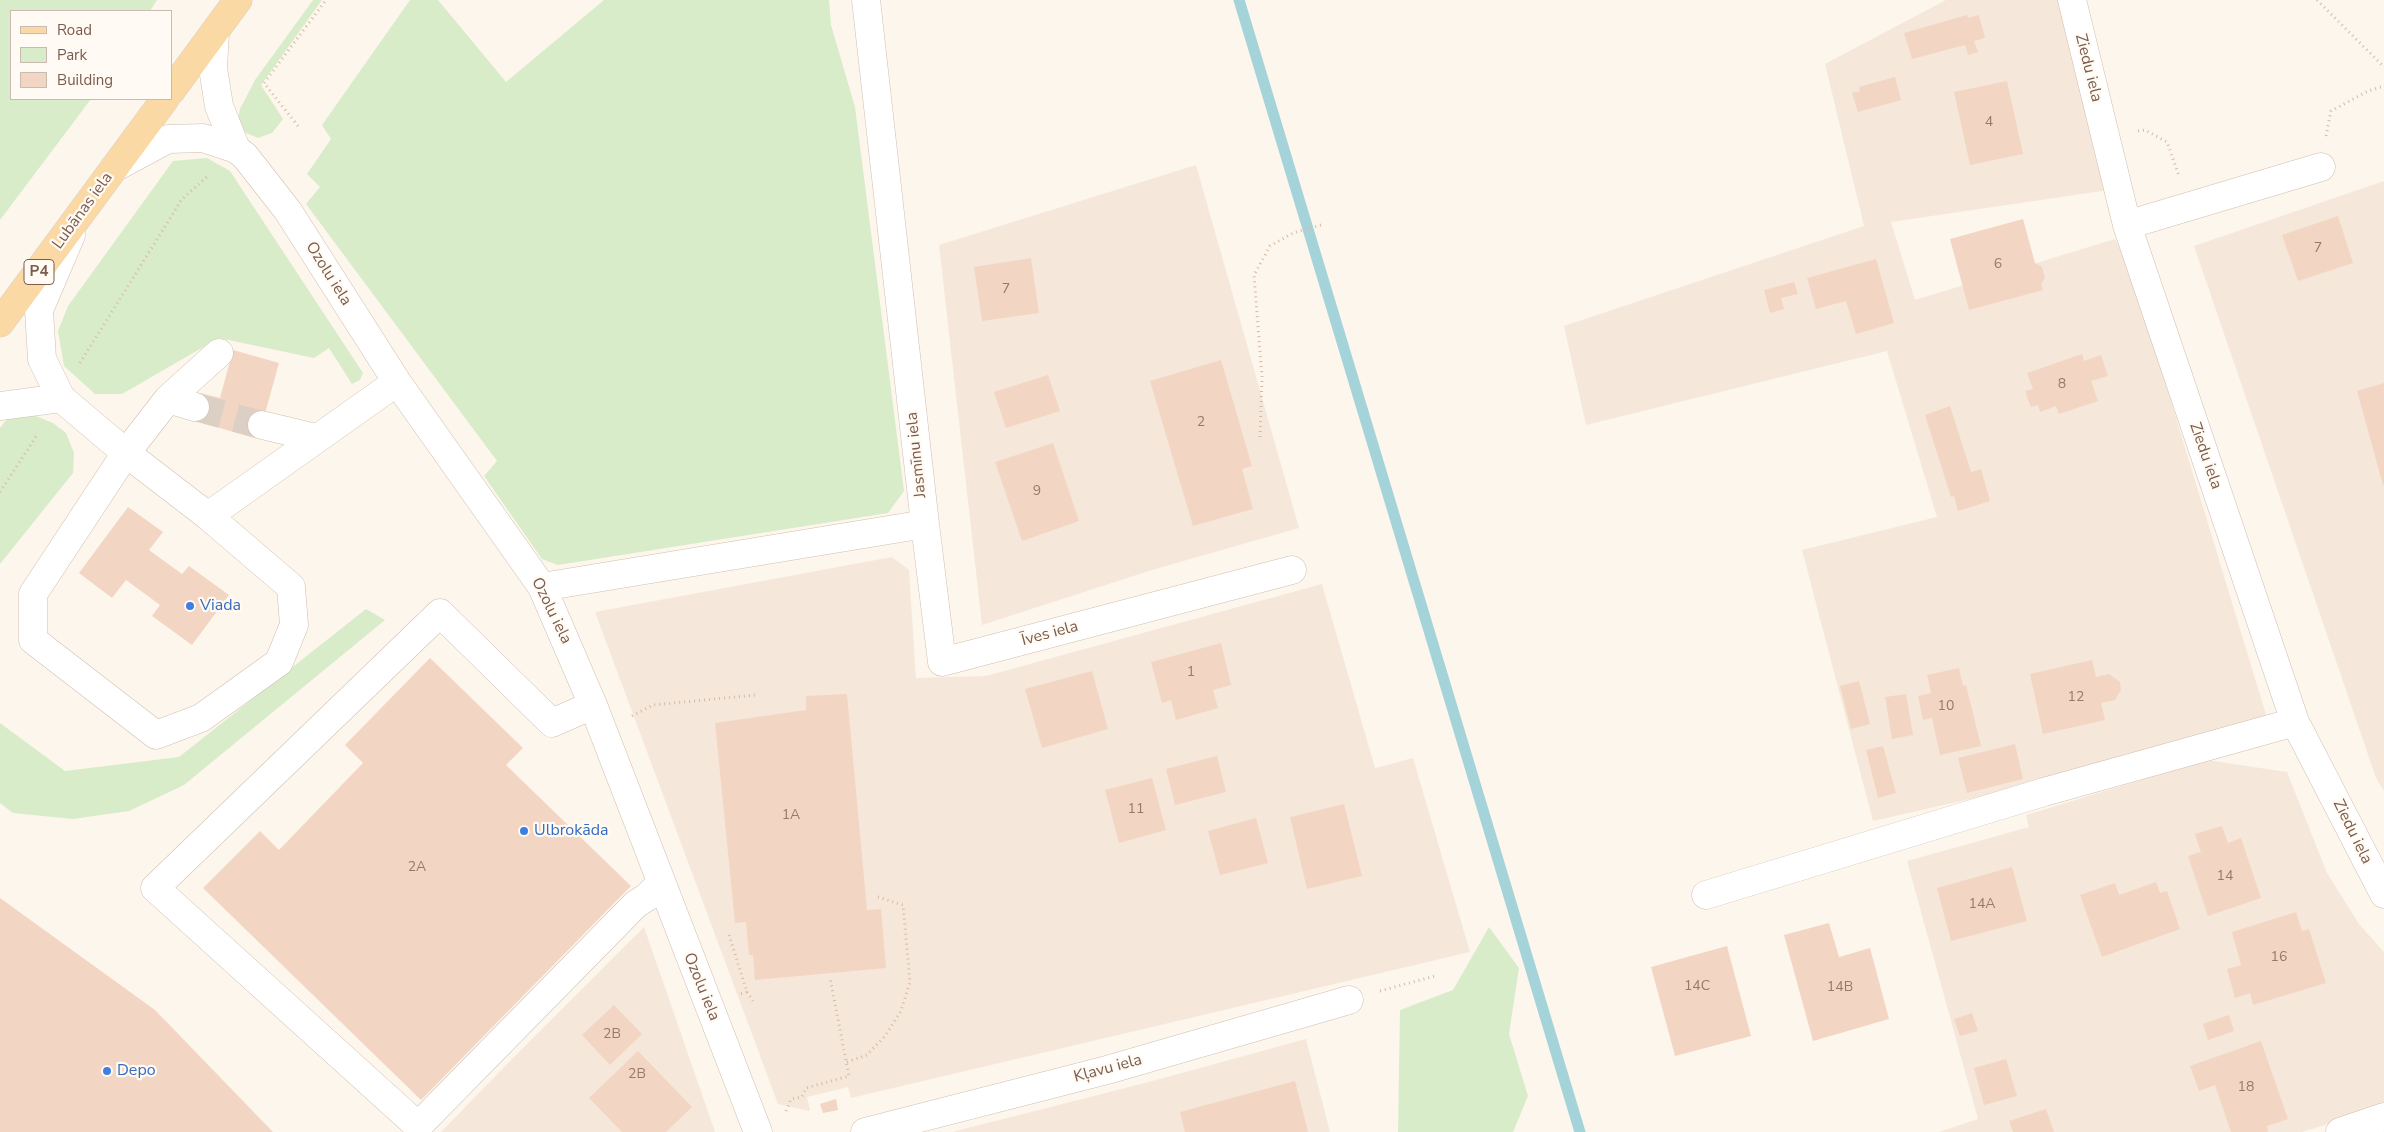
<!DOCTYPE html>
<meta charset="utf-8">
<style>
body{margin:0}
#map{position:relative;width:2384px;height:1132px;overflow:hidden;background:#fdf6ec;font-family:"Nunito Sans",sans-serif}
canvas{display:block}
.legend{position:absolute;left:10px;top:10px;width:162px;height:90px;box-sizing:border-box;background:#fffaf3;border:1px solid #cabbb1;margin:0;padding:6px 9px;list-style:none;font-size:15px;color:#7a5c4d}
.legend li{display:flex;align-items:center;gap:10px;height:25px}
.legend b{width:25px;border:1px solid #cabbb1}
</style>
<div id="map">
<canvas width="2384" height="1132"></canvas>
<ul class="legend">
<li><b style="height:6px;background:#fbd9a5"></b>Road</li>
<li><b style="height:14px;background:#d8ecc9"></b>Park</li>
<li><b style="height:14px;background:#f3d5c3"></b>Building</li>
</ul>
</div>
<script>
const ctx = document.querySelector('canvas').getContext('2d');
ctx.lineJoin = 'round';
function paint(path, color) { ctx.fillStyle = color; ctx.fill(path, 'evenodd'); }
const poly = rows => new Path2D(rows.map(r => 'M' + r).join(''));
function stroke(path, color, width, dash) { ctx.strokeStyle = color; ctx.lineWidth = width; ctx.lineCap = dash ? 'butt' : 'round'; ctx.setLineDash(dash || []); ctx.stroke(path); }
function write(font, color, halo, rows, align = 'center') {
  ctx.font = font + ' "Nunito Sans",sans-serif'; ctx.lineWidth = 4.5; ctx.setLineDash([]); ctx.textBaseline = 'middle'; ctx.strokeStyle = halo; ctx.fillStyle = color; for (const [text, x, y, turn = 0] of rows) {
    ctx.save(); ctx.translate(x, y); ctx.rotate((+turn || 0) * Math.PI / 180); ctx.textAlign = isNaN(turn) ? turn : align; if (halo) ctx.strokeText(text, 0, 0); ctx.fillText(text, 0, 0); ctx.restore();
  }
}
paint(poly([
 [1946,0,2062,0,2109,190,1891,222,1915,300,2115,239,2132,273,2271,731,1873,821,1802,550,1937,517,1887,351,1586,425,1564,326,1864,226,1825,64],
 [1196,165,1299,528,1152,570,982,625,939,245],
 [2384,181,2384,791,2376,778,2194,246],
 [892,557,909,570,916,678,986,676,1322,584,1375,768,1413,758,1470,952,851,1098,848,1087,807,1097,810,1111,778,1104,595,612],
 [2207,760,2287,772,2327,873,2359,924,2384,952,2384,1107,2302,1132,1939,1132,1978,1119,1907,861,2029,827,2026,815],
 [644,927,715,1132,441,1132,511,1060],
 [1306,1039,1330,1132,952,1132,1145,1083]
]), '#f5e8da');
paint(poly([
 [0,0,157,0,150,11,11,11,11,99,91,99,0,220],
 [313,0,322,0,261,85,283,119,272,133,258,138,246,133,237,122,240,109,255,80],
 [410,0,438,0,506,82,604,0,829,0,831,25,855,107,904,491,888,513,558,565,542,559,484,476,497,461,306,204,320,187,307,174,331,139,322,125],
 [207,158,230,171,363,373,360,380,352,384,329,348,314,358,219,338,122,394,95,394,64,366,58,331,68,306,173,161],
 [31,414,53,423,66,433,74,453,73,473,0,564,0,428,7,419],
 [366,609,385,620,184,785,129,811,73,819,13,813,0,803,0,723,65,771,179,757],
 [1489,927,1519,968,1509,1034,1528,1096,1513,1132,1398,1132,1400,1010,1453,990]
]), '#d8ecc9');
stroke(poly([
 [1239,0,1580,1132]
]), '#a5d3da', 11);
paint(poly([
 [1967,15,1968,18,1979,15,1985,38,1974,41,1978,52,1968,55,1965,45,1912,59,1904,33],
 [1895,77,1901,100,1858,112,1852,93,1860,91,1859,87],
 [2007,81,2023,154,1970,165,1954,92],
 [2338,216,2353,263,2298,281,2282,235],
 [2023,219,2035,263,2042,267,2045,278,2041,284,2043,290,1969,310,1950,239],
 [1031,258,1039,313,982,321,974,267],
 [1876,259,1894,323,1856,334,1846,301,1816,309,1807,278],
 [1794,282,1798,294,1781,298,1784,309,1770,313,1764,290],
 [233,350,279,363,258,439,192,420,200,393,220,398],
 [2082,354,2084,361,2101,355,2108,376,2091,381,2098,401,2059,414,2056,406,2040,412,2038,405,2031,407,2025,391,2033,389,2027,373],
 [1221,360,1252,466,1242,469,1253,509,1193,526,1150,381],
 [1048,375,1060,411,1006,428,994,392],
 [2384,383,2384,485,2383,485,2357,391],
 [1950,406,1971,472,1981,469,1990,501,1958,511,1954,496,1951,497,1925,415],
 [1053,443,1079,521,1022,541,995,462],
 [128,507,163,532,149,550,182,574,189,566,229,595,192,645,152,616,160,605,126,580,112,598,79,573],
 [1221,643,1231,685,1213,690,1218,708,1176,720,1171,700,1162,703,1151,662],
 [430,658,523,748,506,765,631,886,421,1100,203,888,260,831,279,850,363,763,345,745],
 [2092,660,2096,677,2109,674,2120,682,2121,690,2115,700,2101,703,2105,720,2043,734,2030,674],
 [1959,668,1963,686,1966,685,1981,746,1940,755,1932,718,1923,720,1918,696,1931,693,1927,675],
 [1092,671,1108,729,1042,748,1025,689],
 [1859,681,1870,724,1851,729,1840,686],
 [847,694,867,910,881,909,886,968,755,980,753,955,749,955,746,922,735,923,715,723,806,710,806,696],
 [1906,694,1913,735,1892,739,1885,697],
 [2015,744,2023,779,1967,793,1958,758],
 [1883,746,1896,793,1878,798,1866,750],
 [1217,756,1226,792,1175,805,1166,769],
 [1152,778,1166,830,1119,843,1105,790],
 [1344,804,1362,876,1307,889,1290,817],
 [1256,818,1268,863,1220,875,1208,831],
 [2222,826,2228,843,2241,838,2261,898,2208,916,2188,856,2201,852,2195,834],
 [2012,867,2027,921,1951,941,1937,888],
 [2156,882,2160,893,2167,891,2180,929,2102,957,2080,895,2115,883,2119,895],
 [0,898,155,1010,273,1132,0,1132],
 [2296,912,2302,931,2309,929,2326,983,2253,1005,2250,993,2235,998,2227,969,2241,965,2232,932],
 [1829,923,1839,957,1870,948,1889,1019,1813,1041,1784,935],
 [1727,946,1751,1036,1675,1056,1651,967],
 [614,1005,642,1034,610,1065,582,1035],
 [1972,1013,1978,1031,1960,1036,1954,1019],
 [2229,1015,2234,1031,2208,1040,2203,1024],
 [2261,1041,2288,1119,2267,1126,2268,1132,2231,1132,2215,1085,2199,1091,2190,1066],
 [638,1051,692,1107,666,1132,622,1132,589,1098],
 [2006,1059,2017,1096,1984,1105,1974,1068],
 [1295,1081,1308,1132,1185,1132,1180,1112],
 [836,1099,838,1110,823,1113,820,1104],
 [2046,1109,2054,1132,2013,1132,2009,1121]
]), '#f3d5c3');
stroke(poly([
 [195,407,262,425]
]), '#dcd0c4', 28, [28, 14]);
const minor = poly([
 [2072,0,2127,225,2295,722,2384,894],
 [215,33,213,68,219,106,236,149],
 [114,168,168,139,203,138,236,149,245,156,288,211,397,382,542,587,593,705,758,1132],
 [2127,225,2321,167],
 [71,235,39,310,42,359,61,398,126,453,208,516,291,587,294,625,279,662,201,718,156,735,33,640,33,594,126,453,168,399,219,353],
 [168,399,195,407],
 [0,406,61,398],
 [262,425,316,438],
 [208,516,397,382],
 [925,524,942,662,1292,570],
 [542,587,925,524,866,0],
 [593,705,552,723,440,613,155,888,418,1126,636,904,647,897,660,884],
 [1706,895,2044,792,2295,722],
 [865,1132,1107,1070,1349,1000],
 [2340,1132,2384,1117]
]);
const major = poly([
 [171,91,238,0],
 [0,323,165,99]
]);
stroke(minor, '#d1beb0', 29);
stroke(major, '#dad1cd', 29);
stroke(poly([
 [2317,0,2384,67],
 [298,126,264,83,326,0],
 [2138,131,2145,130,2167,142,2179,176],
 [2326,136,2331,111,2368,91,2384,86],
 [80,363,182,199,209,175],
 [1260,437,1262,377,1254,275,1270,246,1293,233,1321,225],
 [0,492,37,435],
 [632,716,653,705,756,695],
 [729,935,747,992,740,994],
 [1380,991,1435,976],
 [747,992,753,1001],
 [847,1062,867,1055,885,1036,901,1011,910,982,903,905,878,897],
 [786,1111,791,1099,802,1097,806,1088,849,1076,830,978]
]), '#d9b8a5', 3, [1, 4]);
stroke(minor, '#fff', 28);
stroke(major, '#fbd9a5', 28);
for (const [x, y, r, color] of [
 [190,606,5,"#3f7fe0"],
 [524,831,5,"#3f7fe0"],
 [107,1071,5,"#3f7fe0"]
]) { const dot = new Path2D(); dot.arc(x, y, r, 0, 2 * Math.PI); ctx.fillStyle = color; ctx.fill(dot); stroke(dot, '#fffaf3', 2); }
write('14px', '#987a6a', null, [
 ["4",1989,123],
 ["7",2318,249],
 ["6",1998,265],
 ["7",1006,290],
 ["8",2062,385],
 ["2",1201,423],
 ["9",1037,492],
 ["1",1191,673],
 ["12",2076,698],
 ["10",1946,707],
 ["11",1136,810],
 ["1A",791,816],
 ["2A",417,868],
 ["14",2225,877],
 ["14A",1982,905],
 ["16",2279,958],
 ["14C",1697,987],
 ["14B",1840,988],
 ["2B",612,1035],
 ["2B",637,1075],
 ["18",2246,1088]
]);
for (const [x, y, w] of [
 [39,272,30]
]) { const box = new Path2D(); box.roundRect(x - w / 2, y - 12.5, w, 25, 4); ctx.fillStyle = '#fffaf3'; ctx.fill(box); stroke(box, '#7a5c4d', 1); }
write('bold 15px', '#7a5c4d', null, [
 ["P4",39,272]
]);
write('16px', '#7a5c4d', '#fffaf3', [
 ["Ziedu iela",2088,68,76],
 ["Lubānas iela",83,211,-54],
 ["Ozolu iela",328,274,58],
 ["Jasmīnu iela",917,455,-96],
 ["Ziedu iela",2205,456,71],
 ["Ozolu iela",551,611,64],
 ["Īves iela",1050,634,-15],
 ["Ziedu iela",2352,832,64],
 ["Ozolu iela",701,987,68],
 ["Kļavu iela",1108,1069,-15]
]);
write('16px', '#366cbe', '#fffaf3', [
 ["Viada",200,606],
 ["Ulbrokāda",534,831],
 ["Depo",117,1071]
], 'left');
</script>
